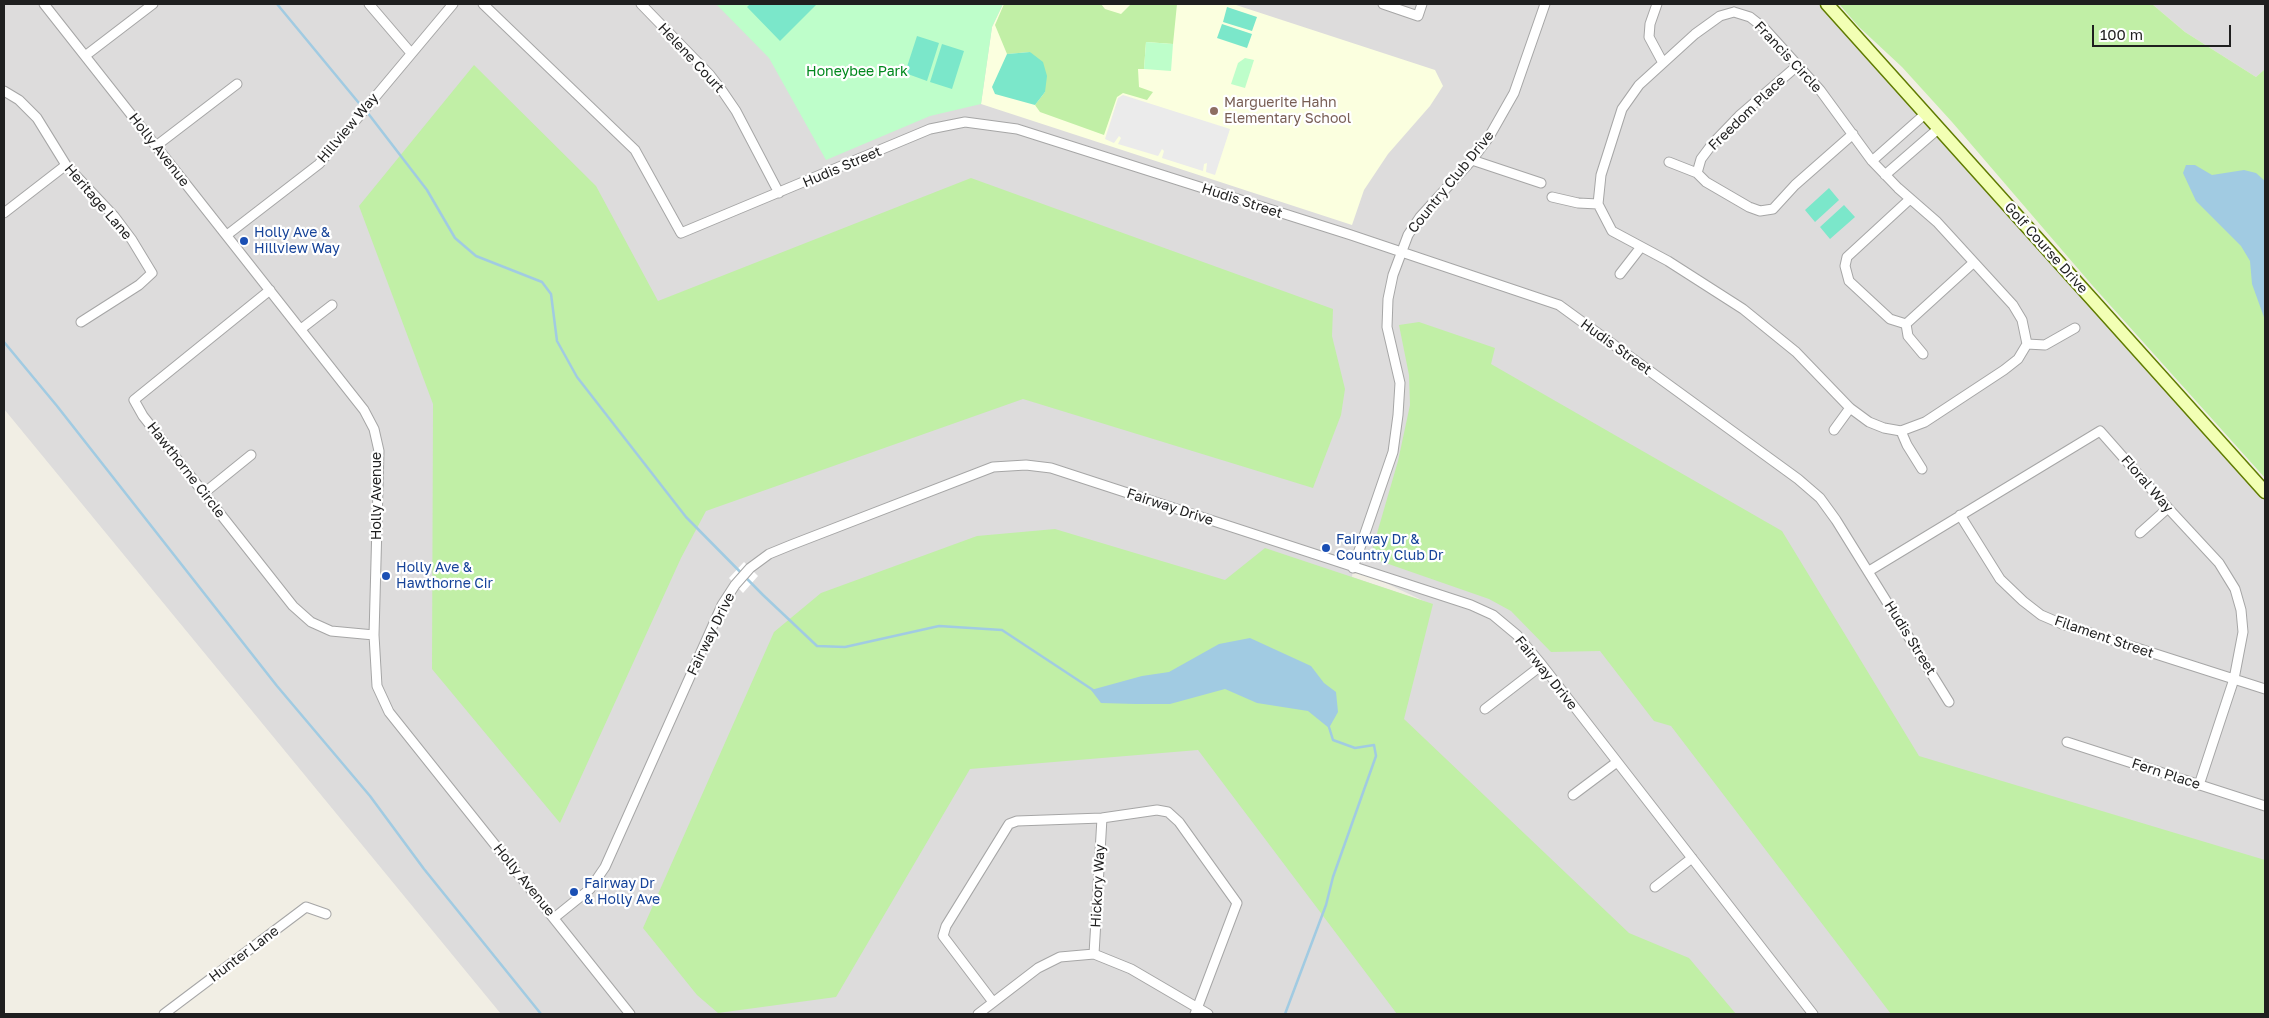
<!DOCTYPE html>
<style>
body{margin:0}
#map{position:relative;width:2269px;height:1018px;overflow:hidden;background:#f1eee4;font-family:"Golos Text",sans-serif}
canvas{display:block}
.frame{position:absolute;inset:0;border:5px solid #1f1f1f;pointer-events:none}
.scale{position:absolute;left:2092px;top:25px;width:139px;height:22px;box-sizing:border-box;border:2px solid #1f1f1f;border-top:0;padding-left:6px;font-size:15px;line-height:18px;white-space:nowrap;color:#1f1f1f;-webkit-text-stroke:4px #fff;paint-order:stroke}
</style>
<div id="map">
<canvas width="2269" height="1018"></canvas>
<div class="frame"></div>
<div class="scale">100 m</div>
</div>
<script>
const ctx = document.querySelector('canvas').getContext('2d');
ctx.lineJoin = 'round';
function paint(path, color) { ctx.fillStyle = color; ctx.fill(path, 'evenodd'); }
const poly = rows => new Path2D(rows.map(r => 'M' + r).join(''));
function stroke(path, color, width, dash) { ctx.strokeStyle = color; ctx.lineWidth = width; ctx.lineCap = dash ? 'butt' : 'round'; ctx.setLineDash(dash || []); ctx.stroke(path); }
function write(font, color, halo, rows, align = 'center') {
  ctx.font = font + ' "Golos Text",sans-serif'; ctx.lineWidth = 4.5; ctx.setLineDash([]); ctx.textBaseline = 'middle'; ctx.strokeStyle = halo; ctx.fillStyle = color; for (const [text, x, y, turn = 0] of rows) {
    ctx.save(); ctx.translate(x, y); ctx.rotate((+turn || 0) * Math.PI / 180); ctx.textAlign = isNaN(turn) ? turn : align; if (halo) ctx.strokeText(text, 0, 0); ctx.fillText(text, 0, 0); ctx.restore();
  }
}
paint(poly([
 [4,4,1827,4,2265,492,2265,1014,501,1014,4,409],
 [1353,568,1354,568,1426,602,1352,577],
 [2152,4,2265,4,2265,69,2256,77,2185,32]
]), '#dddcdc');
paint(poly([
 [1003,4,1233,4,1435,70,1443,86,1430,106,1388,154,1364,190,1352,225,981,104,992,27]
]), '#fbffdf');
paint(poly([
 [1004,4,1101,4,1105,9,1121,14,1131,4,1177,4,1173,44,1146,42,1144,69,1138,69,1139,87,1153,92,1147,100,1123,93,1117,97,1104,135,1040,112,1035,105,1045,92,1030,52,1007,54,995,25],
 [1839,4,2152,4,2185,32,2256,77,2265,69,2265,478,2092,285,1952,122,1902,67,1859,27],
 [474,65,596,186,658,301,971,178,1333,309,1332,336,1345,389,1341,415,1313,488,1023,399,706,511,681,558,560,823,432,669,433,404,359,206],
 [1419,322,1495,348,1491,364,1782,531,1919,756,2265,860,2265,1014,1891,1014,1671,726,1654,721,1600,651,1551,652,1511,611,1489,599,1377,560,1371,554,1398,461,1410,405,1409,375,1399,325],
 [1055,529,1225,580,1265,548,1433,604,1404,719,1629,933,1689,958,1736,1014,1397,1014,1198,750,970,769,836,997,718,1013,697,995,643,928,774,632,821,593,977,536]
]), '#c1efa6');
paint(poly([
 [716,4,1003,4,992,27,981,104,930,116,826,160,769,58],
 [1146,42,1173,44,1171,71,1144,69],
 [1245,58,1254,60,1245,88,1231,84,1238,63]
]), '#befeca');
paint(poly([
 [750,4,817,4,780,41,747,7],
 [1227,7,1257,17,1252,31,1223,22],
 [1222,24,1252,34,1247,48,1217,38],
 [917,36,939,43,927,81,905,73],
 [942,44,964,51,952,89,930,82],
 [1030,52,1043,62,1047,76,1045,92,1035,105,995,94,992,87,1007,54],
 [1829,188,1839,200,1815,222,1805,210],
 [1844,205,1855,217,1830,239,1820,227]
]), '#7be7ca');
paint(poly([
 [1123,95,1230,129,1215,175,1206,172,1207,163,1204,164,1203,171,1162,158,1164,151,1162,149,1158,156,1118,144,1121,138,1119,136,1114,143,1105,139,1118,98]
]), '#ebebeb');
paint(poly([
 [2186,165,2195,165,2212,175,2244,170,2256,173,2265,181,2265,320,2252,284,2250,261,2241,246,2196,201,2183,173],
 [1250,638,1311,666,1324,683,1336,692,1338,712,1329,728,1308,711,1257,703,1225,689,1170,704,1135,704,1101,703,1091,690,1142,676,1169,672,1219,644]
]), '#a1cbe2');
paint(poly([
 [744,562,758,576,743,593,729,578]
]), '#fff');
stroke(poly([
 [277,4,363,108],
 [367,112,427,190,455,238,476,256,542,282,551,294,557,341,577,377,686,517,763,595,817,646,845,647,939,626,1002,630,1093,690],
 [4,342,57,406,277,686,370,796,424,869,541,1014],
 [1285,1014,1326,905,1333,877,1376,756,1374,745,1355,748,1333,740,1329,727]
]), '#a1cbe2', 2.5);
const street = poly([
 [44,4,364,410,374,429,379,451,374,635,377,686,389,712,630,1014],
 [369,4,411,53],
 [483,4,635,150,681,233,930,129,965,122,1017,129,1351,235,1559,305,1798,479,1820,498,1836,520,1949,702],
 [641,4,710,75,723,92,736,111,779,193],
 [1383,4,1418,16,1422,4],
 [1657,4,1650,24,1649,37,1663,63],
 [1734,12,1750,17,1764,28,1820,90,1872,161,1898,188,1937,222,2013,305,2022,320,2027,344,2018,359,2004,370,1925,422,1901,431,1884,428,1869,422,1850,408,1796,352,1743,309,1668,261,1612,231,1598,204,1601,175,1622,109,1639,85,1695,34,1720,16,1734,12],
 [85,56,153,4],
 [1797,66,1739,116,1713,143,1701,159,1697,173,1706,182,1749,207,1760,211,1773,209,1795,185,1853,134],
 [4,91,19,100,37,118,66,165,114,216,132,240,152,273,139,285,81,322],
 [156,146,237,84],
 [1472,160,1541,183],
 [1872,161,1925,114],
 [1669,162,1697,173],
 [1885,175,1938,129],
 [1552,197,1578,203,1598,204],
 [4,213,66,165],
 [227,235,319,164,453,4],
 [1620,274,1641,247],
 [270,290,134,400,143,416,293,606,311,622,331,631,374,635],
 [1906,324,1890,319,1849,281,1845,266,1847,257,1910,199],
 [1906,324,1973,263],
 [1906,324,1908,336,1923,354],
 [301,329,332,305],
 [2027,344,2045,345,2075,328],
 [1834,430,1850,408],
 [1901,431,1907,445,1922,469],
 [204,493,251,455],
 [1960,515,2000,579,2023,601,2041,615,2062,624,2265,689],
 [2140,533,2168,508],
 [1353,568,1393,452,1398,415,1400,383,1387,327,1388,299,1393,275,1408,235,1420,217,1472,160,1489,137,1514,93,1545,4],
 [1869,571,2100,431,2168,508,2219,563,2235,589,2241,610,2243,632,2234,679,2199,785],
 [1485,709,1542,665],
 [2067,742,2265,806],
 [1573,795,1617,762],
 [1655,887,1692,858],
 [554,918,590,889,605,867,722,605,735,585,750,568,769,554,791,545,993,467,1026,465,1051,468,1471,605,1493,615,1517,635,1542,665,1813,1014],
 [1094,954,1102,818],
 [993,1002,943,936,946,926,1009,824,1017,821,1102,818,1157,810,1168,812,1179,822,1237,903,1195,1014],
 [164,1014,306,907,326,914],
 [978,1014,1038,968,1060,957,1094,954,1131,969,1208,1014]
]);
const secondary = poly([
 [1827,4,2265,492]
]);
stroke(street, '#a6a6a6', 11);
stroke(secondary, '#607c00', 15);
stroke(street, '#fff', 9);
stroke(secondary, '#f2ffb4', 12);
for (const [x, y, r, color] of [
 [1214,111,5,"#8d6e63"],
 [244,241,5,"#1a4fb4"],
 [1326,548,5,"#1a4fb4"],
 [386,576,5,"#1a4fb4"],
 [574,892,5,"#1a4fb4"]
]) { const dot = new Path2D(); dot.arc(x, y, r, 0, 2 * Math.PI); ctx.fillStyle = color; ctx.fill(dot); stroke(dot, '#fff', 2); }
write('14px', '#1f1f1f', '#fff', [
 ["Francis Circle",1788,57,47],
 ["Helene Court",691,58,47],
 ["Freedom Place",1747,113,-44],
 ["Hillview Way",348,128,-50],
 ["Holly Avenue",159,150,52],
 ["Hudis Street",842,167,-23],
 ["Country Club Drive",1451,182,-51],
 ["Hudis Street",1242,201,18],
 ["Heritage Lane",98,202,49],
 ["Golf Course Drive",2046,248,48],
 ["Hudis Street",1616,347,36],
 ["Hawthorne Circle",186,470,52],
 ["Floral Way",2147,484,49],
 ["Holly Avenue",377,496,-90],
 ["Fairway Drive",1170,507,18],
 ["Fairway Drive",711,634,-64],
 ["Filament Street",2104,637,19],
 ["Hudis Street",1910,638,58],
 ["Fairway Drive",1546,673,51],
 ["Fern Place",2166,774,18],
 ["Holly Avenue",524,880,51],
 ["Hickory Way",1098,886,-87],
 ["Hunter Lane",244,954,-37]
]);
write('14px', '#01881d', '#fff', [
 ["Honeybee Park",857,72]
]);
write('14px', '#785e54', '#fff', [
 ["Marguerite Hahn",1224,103],
 ["Elementary School",1224,119]
], 'left');
write('14px', '#164399', '#fff', [
 ["Holly Ave &",254,233],
 ["Hillview Way",254,249],
 ["Fairway Dr &",1336,540],
 ["Country Club Dr",1336,556],
 ["Holly Ave &",396,568],
 ["Hawthorne Cir",396,584],
 ["Fairway Dr",584,884],
 ["& Holly Ave",584,900]
], 'left');
</script>
